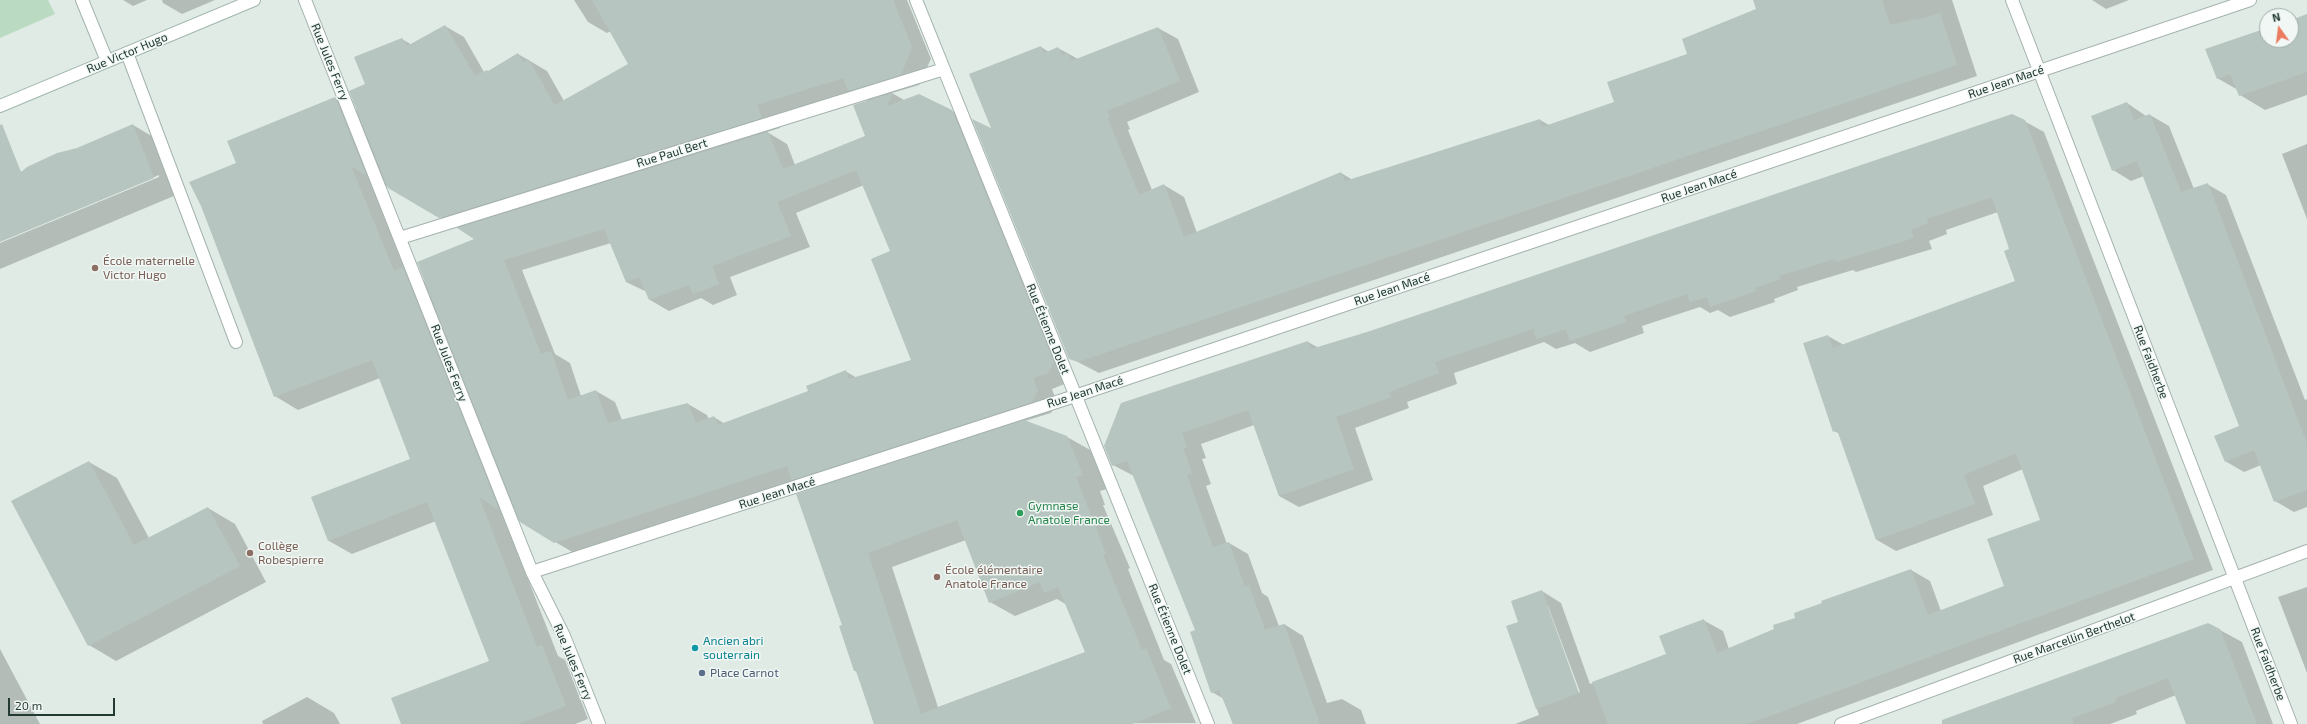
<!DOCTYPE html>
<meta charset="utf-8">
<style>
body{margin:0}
#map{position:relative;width:2307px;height:724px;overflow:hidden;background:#e1ebe6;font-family:"Exo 2",sans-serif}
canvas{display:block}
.north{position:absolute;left:2259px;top:8px;width:40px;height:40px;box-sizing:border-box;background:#f1f7f4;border:1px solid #9eaba7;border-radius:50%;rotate:346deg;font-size:11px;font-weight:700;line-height:16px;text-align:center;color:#223a33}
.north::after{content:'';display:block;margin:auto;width:14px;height:18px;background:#eb7b5f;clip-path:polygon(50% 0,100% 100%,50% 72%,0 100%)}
.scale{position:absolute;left:8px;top:698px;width:107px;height:18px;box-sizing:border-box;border:2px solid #223a33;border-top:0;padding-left:5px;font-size:12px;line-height:14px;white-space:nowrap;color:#223a33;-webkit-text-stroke:3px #f1f7f4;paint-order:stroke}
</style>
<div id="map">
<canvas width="2307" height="724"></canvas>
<div class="north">N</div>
<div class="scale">20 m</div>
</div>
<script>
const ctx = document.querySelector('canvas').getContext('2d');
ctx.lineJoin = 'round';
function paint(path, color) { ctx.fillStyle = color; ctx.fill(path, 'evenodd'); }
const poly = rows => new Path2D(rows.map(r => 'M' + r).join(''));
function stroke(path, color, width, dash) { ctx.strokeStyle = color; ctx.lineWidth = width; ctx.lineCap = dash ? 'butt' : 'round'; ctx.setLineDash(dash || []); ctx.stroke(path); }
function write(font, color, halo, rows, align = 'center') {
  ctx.font = font + ' "Exo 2",sans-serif'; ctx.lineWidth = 3; ctx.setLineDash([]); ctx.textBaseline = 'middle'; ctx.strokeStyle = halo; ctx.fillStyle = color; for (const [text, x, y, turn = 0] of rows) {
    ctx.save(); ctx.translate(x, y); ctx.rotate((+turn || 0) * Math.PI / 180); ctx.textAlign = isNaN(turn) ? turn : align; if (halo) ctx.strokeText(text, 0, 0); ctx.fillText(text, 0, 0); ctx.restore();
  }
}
paint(poly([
 [0,0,48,0,55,14,0,38]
]), '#badbc2');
paint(poly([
 [123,0,147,0,133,6],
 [162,0,215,0,182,14,163,3],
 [574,0,907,0,931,59,919,85,892,93,904,100,952,111,971,122,1067,383,1052,389,1057,403,1051,413,1025,421,1067,437,1092,451,1107,489,1100,491,1105,505,1103,505,1130,568,1128,569,1164,660,1171,664,1196,723,874,724,858,673,855,671,812,490,795,481,574,553,501,510,558,656,565,660,588,719,575,724,402,724,490,661,436,521,352,554,329,541,313,498,411,459,380,378,298,410,275,396,237,163,335,98,358,111,367,85,402,39,412,45,445,26,464,37,484,72,488,72,518,54,547,71,564,101,629,64,611,31,607,33,588,22],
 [852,92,868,101,866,136,795,165,787,144,767,132,780,128,775,116],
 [373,178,459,228,476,239,426,282,412,274],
 [864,185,891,252,912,361,857,378,845,371,809,391,725,424,714,417,709,419,707,415,688,404,622,420,615,402,596,391,581,396,570,363,555,354,522,270,611,243,626,282,647,292,650,300,669,311,701,298,713,305,737,295,730,277,810,247,796,213],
 [966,540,990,602,1015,616,1057,599,1067,605,1086,652,938,707,892,567],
 [1754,0,1952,0,1977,76,1099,373,1070,358,993,130,1041,47,1049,52,1058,48,1078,59,1158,28,1178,39,1199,92,1127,122,1130,129,1128,130,1152,190,1164,185,1184,197,1197,233,1341,173,1353,180,1540,120,1549,125,1615,102,1757,9],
 [2092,0,2129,0,2106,9],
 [2307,15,2307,95,2265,110,2240,95,2238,90,2217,78,2267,29,2267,40,2291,40,2291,21],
 [2127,103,2146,116,2150,115,2169,126,2194,189,2207,184,2226,195,2305,400,2307,399,2307,507,2294,512,2275,501,2261,465,2244,472,2225,461,2240,426,2144,176,2131,181,2113,170],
 [2024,121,2044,132,2213,570,1797,724,1515,724,1539,715,1507,627,1520,623,1542,591,1561,603,1590,684,1667,655,1703,620,1723,631,1729,649,1911,570,1930,581,1941,611,2005,587,2042,520,2023,469,1983,486,1993,515,1896,551,1877,540,1840,434,1834,431,1828,336,1844,345,2017,282,2011,250,1998,212,1946,230,1947,234,1929,241,1932,249,1856,272,1853,270,1797,287,1798,290,1774,299,1775,302,1730,317,1718,310,1710,313,1700,307,1642,326,1644,333,1590,352,1575,343,1556,349,1544,342,1454,373,1457,384,1407,402,1409,408,1355,428,1373,480,1299,507,1279,496,1254,425,1201,444,1206,458,1202,459,1211,484,1206,486,1227,544,1229,543,1248,554,1262,593,1268,597,1279,626,1284,624,1303,636,1327,703,1342,699,1361,710,1366,724,1233,724,1224,699,1212,692,1196,630,1134,476,1113,465,1308,342,1319,348],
 [1546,606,1548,606,1580,692,1578,693],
 [133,125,160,141,181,193,0,269,0,243,159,177,159,175,0,241,0,178,20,171,22,172],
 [2307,144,2307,219,2282,154],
 [89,462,117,478,149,538,208,508,235,524,266,582,116,661,89,645],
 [2307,587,2307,673,2278,597],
 [2220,630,2242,642,2273,724,2187,724,2176,695,2136,711,2137,714,2110,724,1970,724],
 [0,649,40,724,0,724],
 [307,697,334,713,340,724,263,724,262,721]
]), '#0003');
paint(poly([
 [592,0,893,0,912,47,901,75,848,91,843,78,757,105,762,118,439,218,388,188,349,91,365,84,354,57,402,38,407,46,445,25,475,76,487,70,488,71,518,53,523,62,528,59,555,105,628,64],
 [1753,0,1882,0,1890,25,1917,19,1917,20,1940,13,1957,65,1078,362,1069,359,972,119,991,128,969,74,1041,46,1044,53,1058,47,1062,55,1068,53,1071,61,1158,27,1180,81,1107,111,1110,118,1108,119,1139,195,1164,184,1184,237,1341,172,1345,181,1540,119,1542,127,1614,102,1607,82,1687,54,1682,39,1756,9],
 [2307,14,2307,72,2239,96,2230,74,2217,79,2205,49,2267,28,2267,40,2291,40,2291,20],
 [893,93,887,106,919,94,952,110,1054,362,1048,373,1033,378,1038,391,1032,402,792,480,787,466,554,543,520,522,417,262,474,239,457,228,768,132,783,169,865,136,853,105],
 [856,170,890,251,871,259,911,360,849,379,846,370,806,386,808,391,718,425,714,416,696,423,688,403,608,423,596,390,568,400,551,351,541,354,504,260,604,229,626,282,639,277,649,300,689,285,693,294,719,284,712,266,791,236,777,202],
 [335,97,366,175,351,166,394,271,403,267,499,510,479,497,537,647,542,645,566,706,518,724,401,724,391,698,489,661,427,502,328,541,311,497,410,459,372,360,274,397,201,206,189,182,236,163,227,141],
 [2127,102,2134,120,2150,114,2181,192,2208,183,2307,444,2307,490,2274,502,2254,450,2225,462,2214,436,2239,426,2137,161,2112,171,2091,116],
 [2012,114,2025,120,2194,559,1748,724,1608,724,1592,682,1666,654,1659,636,1704,619,1717,653,1774,629,1773,625,1795,618,1794,613,1822,603,1821,601,1911,569,1928,615,2004,586,1987,539,2040,520,2016,453,1964,475,1975,504,1876,540,1837,430,1833,432,1803,343,1828,335,1833,348,2015,281,2004,251,2009,249,1992,197,1927,219,1928,223,1911,230,1914,238,1836,262,1835,259,1779,276,1780,279,1755,288,1756,291,1710,307,1707,297,1690,302,1687,294,1624,316,1626,322,1570,341,1566,329,1536,339,1533,329,1435,362,1439,373,1389,392,1391,397,1336,417,1354,469,1279,496,1248,410,1182,433,1187,447,1183,448,1192,473,1187,475,1213,547,1229,542,1245,587,1249,585,1265,630,1284,624,1320,724,1233,724,1219,690,1211,693,1190,632,1195,630,1127,461,1112,466,1104,446,1121,403,1308,341,1311,349,1367,332],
 [2,124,21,172,27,167,57,153,77,148,133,124,154,178,0,242,0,125],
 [1024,420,1067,436,1083,475,1076,477,1106,554,1103,555,1142,650,1146,648,1171,708,1132,724,874,724,856,671,854,671,839,626,842,625,796,494],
 [957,520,989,603,1040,582,1044,593,1058,587,1085,652,921,714,868,553],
 [89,461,134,545,208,507,240,566,88,646,11,501],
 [1542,590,1579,693,1536,709,1506,626,1518,622,1511,601],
 [2208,623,2220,629,2257,724,2186,724,2168,678,2115,698,2116,702,2072,718,2074,724,1942,724,1942,720]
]), '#b6c5bf');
const lane = poly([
 [127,53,236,342]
]);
const street = poly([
 [82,0,107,61],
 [305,0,532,572,564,636,599,724],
 [916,0,1208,724],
 [2012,0,2291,724],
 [400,238,944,69],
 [532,572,1075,396,2250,0],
 [1841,724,2307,551]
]);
const secondary = poly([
 [0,106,254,0]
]);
stroke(lane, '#a4b2ad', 14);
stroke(street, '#a4b2ad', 14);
stroke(secondary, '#a0b6ad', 14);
stroke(lane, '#fff', 12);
stroke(street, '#fff', 12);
stroke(secondary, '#fff', 12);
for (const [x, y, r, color] of [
 [95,268,4,"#8d6e63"],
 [1020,513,4,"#2e9e5b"],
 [250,553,4,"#8d6e63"],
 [937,577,4,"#8d6e63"],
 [695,648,4,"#0f9aa8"],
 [702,673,4,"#5c6f8a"]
]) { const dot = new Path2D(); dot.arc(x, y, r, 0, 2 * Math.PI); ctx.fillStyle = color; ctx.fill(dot); stroke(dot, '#f1f7f4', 1.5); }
write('12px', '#223a33', '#f1f7f4', [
 ["Rue Victor Hugo",127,53,-23],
 ["Rue Jules Ferry",330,62,68],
 ["Rue Jean Macé",2006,82,-19],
 ["Rue Paul Bert",672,153,-17],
 ["Rue Jean Macé",1699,186,-19],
 ["Rue Jean Macé",1392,289,-19],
 ["Rue Étienne Dolet",1048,329,68],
 ["Rue Faidherbe",2151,362,69],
 ["Rue Jules Ferry",449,363,69],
 ["Rue Jean Macé",1085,392,-18],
 ["Rue Jean Macé",777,493,-18],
 ["Rue Étienne Dolet",1170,629,68],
 ["Rue Marcellin Berthelot",2074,638,-20],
 ["Rue Jules Ferry",573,662,67],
 ["Rue Faidherbe",2268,664,69]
]);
write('12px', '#785e54', '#f1f7f4', [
 ["École maternelle",103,261],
 ["Victor Hugo",103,275],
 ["Collège",258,546],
 ["Robespierre",258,560],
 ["École élémentaire",945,570],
 ["Anatole France",945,584]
], 'left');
write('12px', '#27864d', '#f1f7f4', [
 ["Gymnase",1028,506],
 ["Anatole France",1028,520]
], 'left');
write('12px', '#0d838f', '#f1f7f4', [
 ["Ancien abri",703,641],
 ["souterrain",703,655]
], 'left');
write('12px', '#4e5e75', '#f1f7f4', [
 ["Place Carnot",710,673]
], 'left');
</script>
